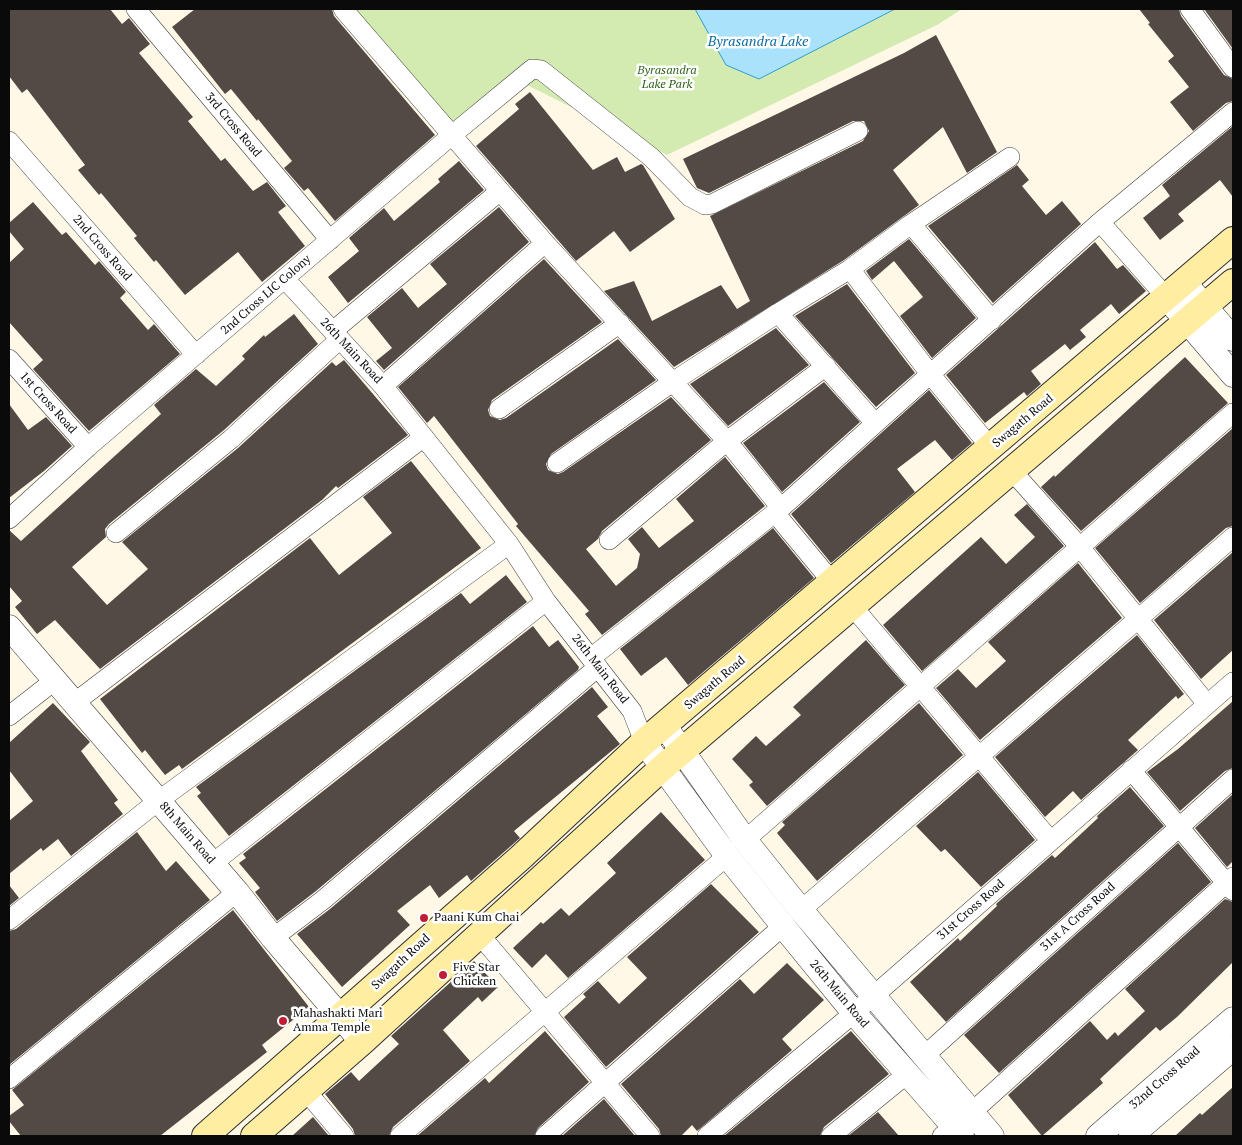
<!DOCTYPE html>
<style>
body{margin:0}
#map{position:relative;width:1242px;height:1145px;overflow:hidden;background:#fff8e7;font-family:"PT Serif",serif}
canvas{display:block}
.frame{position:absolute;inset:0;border:10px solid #0a0a0a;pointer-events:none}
</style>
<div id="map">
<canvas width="1242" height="1145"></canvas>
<div class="frame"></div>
</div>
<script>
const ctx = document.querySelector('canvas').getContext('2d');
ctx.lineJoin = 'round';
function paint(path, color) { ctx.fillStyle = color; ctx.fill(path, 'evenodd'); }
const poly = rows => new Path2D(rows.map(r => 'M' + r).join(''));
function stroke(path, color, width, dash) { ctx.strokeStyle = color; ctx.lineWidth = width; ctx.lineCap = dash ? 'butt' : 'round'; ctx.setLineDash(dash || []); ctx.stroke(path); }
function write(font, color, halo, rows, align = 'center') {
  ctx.font = font + ' "PT Serif",serif'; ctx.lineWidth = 5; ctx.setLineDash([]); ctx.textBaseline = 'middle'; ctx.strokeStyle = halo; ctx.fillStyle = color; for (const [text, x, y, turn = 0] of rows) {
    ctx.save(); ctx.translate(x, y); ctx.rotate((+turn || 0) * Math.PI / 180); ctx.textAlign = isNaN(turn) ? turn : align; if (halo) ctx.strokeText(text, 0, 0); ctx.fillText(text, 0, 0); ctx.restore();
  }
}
paint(poly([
 [348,9,962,9,937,25,667,155,513,78,452,128]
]), '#d3ebb0');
const water = poly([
 [695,9,895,9,759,79,726,65,695,9]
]);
paint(water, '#a9e2fa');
stroke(water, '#2c9fd4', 1);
paint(poly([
 [9,9,110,9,122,24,129,18,150,44,139,53,193,117,188,121,221,161,225,158,253,191,267,182,286,206,278,212,305,246,262,282,238,252,185,295,156,260,154,262,134,238,137,236,101,193,99,195,78,170,85,165,27,89,22,93,9,76],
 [195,9,332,9,334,16,435,135,335,221,308,188,304,191,284,168,292,161,258,119,257,121,231,89,225,94,172,27],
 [1139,9,1179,9,1181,16,1224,75,1233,79,1233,101,1226,103,1193,131,1170,102,1189,87,1168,61,1174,56,1148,24,1150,23],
 [1204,9,1233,9,1233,49],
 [936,35,997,152,967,173,943,127,893,170,919,205,844,260,674,367,604,291,634,281,652,321,721,285,737,309,750,301,710,216,863,141,869,131,864,121,853,121,709,193,697,188,683,159,904,53],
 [530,92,593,170,617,157,625,172,641,164,643,165,675,219,630,252,614,231,576,261,476,146,519,109,515,104],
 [1233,126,1233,197,1220,180,1178,214,1184,221,1160,240,1143,218,1170,196,1162,185],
 [459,161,484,190,348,303,328,277,359,251,349,238,384,208,394,221,440,182,438,179],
 [1017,165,1029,180,1022,186,1046,215,1062,201,1081,224,993,303,928,226],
 [33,202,62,235,66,232,95,265,99,261,126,292,120,298,148,330,154,324,180,354,89,431,33,369,43,360,9,322,9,263,24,249,9,231,9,223],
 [499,207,529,242,384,370,376,361,392,348,367,317,402,288,418,308,447,284,430,264],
 [909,239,976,318,932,358,900,316,923,297,894,261,872,280,866,271],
 [1095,242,1117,269,1123,265,1146,291,1119,314,1111,304,1080,330,1086,337,1070,350,1065,344,1031,371,1041,384,1027,396,1024,392,985,423,946,375],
 [544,259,602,322,492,400,488,410,490,416,500,420,506,418,618,339,656,380,551,454,546,464,548,470,558,474,563,472,671,397,711,440,602,531,598,539,586,549,616,586,637,568,640,554,628,539,642,527,659,548,694,521,676,499,725,457,765,506,602,635,585,614,589,611,516,526,518,524,434,416,427,423,398,387],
 [847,284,915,373,876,407,795,316],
 [294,314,318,344,224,430,109,524,105,529,106,537,72,567,107,605,148,569,122,542,238,448,332,362,336,366,344,360,408,435,338,488,336,486,322,500,100,669,55,620,37,634,15,607,22,601,9,586,9,530,21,541,161,414,154,405,196,369,216,386,245,359,242,356,264,335,265,337],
 [776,328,809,365,728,426,690,384],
 [1185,357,1228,403,1081,531,1041,487,1054,475,1055,477],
 [824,382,860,422,782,492,743,443],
 [929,390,972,443,952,460,935,440,897,469,915,492,831,563,791,514],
 [9,404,28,430,46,417,72,446,44,471,9,498],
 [1233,428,1233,526,1226,528,1140,603,1095,548],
 [411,461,481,548,182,769,179,765,165,775,145,750,142,753,100,699,310,538,339,575,392,533,363,497],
 [1027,504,1064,546,922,671,883,625,981,537,1006,564,1035,537,1014,515],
 [773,528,814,578,688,685,666,657,641,676,620,649],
 [1233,552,1233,650,1201,679,1154,620],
 [1078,563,1122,618,980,740,936,688,958,669,976,688,1006,661,988,642],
 [506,575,527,602,229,836,197,796,201,793,196,787,461,593,470,604],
 [533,626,549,647,558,640,579,667,578,670,316,891,277,921,255,892,260,888,239,863,246,858,243,854],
 [1137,635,1184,694,1178,699,1176,696,1128,740,1138,750,1081,800,1073,791,1045,817,995,757],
 [866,640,905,685,767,806,749,785,753,782,732,759,756,736,766,746,801,715,793,707],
 [592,687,608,707,597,716,620,744,514,831,520,838,471,881,467,875,439,898,430,885,397,911,410,925,342,987,297,934,330,909],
 [1233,701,1233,768,1225,771,1180,811,1147,772,1178,749],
 [53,703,90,742,81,751,118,800,114,803,123,814,71,856,58,839,43,851,41,848,9,874,9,821,33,801,9,770,9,743],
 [919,703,963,755,817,881,777,833,785,825,782,822],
 [978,772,1035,840,981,887,945,849,941,852,916,826],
 [1130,787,1164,826,946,1022,910,982,958,938,960,941,997,906,996,904,1052,855,1055,858,1098,818,1097,816],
 [1233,794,1233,861,1227,867,1195,828],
 [661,812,705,860,568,978,546,954,532,968,513,948,541,922,543,924,561,908,569,916,616,873,607,863],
 [137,832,166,871,176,861,210,900,9,1065,9,931,16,929],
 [1178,843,1211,882,999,1073,964,1035],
 [711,884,759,932,606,1067,564,1017,586,997,583,994,598,981,619,1004,647,978,627,957],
 [9,885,19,898,9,906],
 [1225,899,1233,902,1233,962,1177,1017,1160,1031,1156,1027,1100,1079,1103,1083,1042,1136,1008,1095,1090,1021,1107,1040,1115,1032,1118,1036,1145,1011,1125,989],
 [233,910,309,1007,262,1045,267,1052,160,1136,21,1136,9,1121,9,1116,24,1105,12,1090],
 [474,961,498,987,482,1002,478,997,443,1030,470,1061,393,1127,389,1136,355,1136,353,1129,325,1094,351,1072,359,1081,399,1044,391,1036],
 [787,963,824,1000,782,1039,792,1050,697,1131,692,1125,681,1136,661,1136,659,1129,621,1084,740,979,754,994],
 [545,1031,589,1082,538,1128,534,1136,417,1136,485,1078,489,1083],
 [851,1031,889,1074,824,1127,820,1136,724,1136],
 [1233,1087,1233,1136,1175,1136,1200,1113,1202,1115],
 [604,1099,635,1136,562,1136],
 [878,1112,899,1136,848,1136],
 [313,1117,329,1136,292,1136]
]), '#534a46');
const minor = poly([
 [136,9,330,240],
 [343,9,545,243,727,441,781,508],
 [1190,9,1233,68],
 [9,141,196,355],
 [1100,222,1166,297],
 [911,224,992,320],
 [850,269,931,375,991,448],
 [285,279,383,386,509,544,546,601,632,711,644,742],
 [778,313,875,423],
 [333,331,500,191],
 [9,359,88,447],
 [383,386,545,243],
 [499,409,620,323],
 [557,463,674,381,778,313,850,269,911,224,1010,157],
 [1012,471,1079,546,1207,704],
 [775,513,833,583],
 [9,519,88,447,452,135,532,69,541,70,651,157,690,197,705,205,712,204,858,131],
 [116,533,231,439,340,339],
 [609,540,727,441,826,366],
 [853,607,1050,840],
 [592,657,781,508,1100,222,1233,112],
 [74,703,424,437],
 [9,716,54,681],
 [1131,770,1233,891],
 [745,840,1233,413],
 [213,863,546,601],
 [801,910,1233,537],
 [9,920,158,801,509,544],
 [479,934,650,1136],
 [273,938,323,900,598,667],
 [923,1057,1233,779],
 [9,1079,237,892],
 [306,1091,344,1136],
 [972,1112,1233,877],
 [400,1136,727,856],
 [545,1136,783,926],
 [707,1136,854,1013,1233,682],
 [831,1136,907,1074],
 [942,1136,954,1127]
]);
const tertiary = poly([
 [1184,282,1233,339],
 [1166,297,1233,375],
 [9,627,237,892,273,938,362,1042],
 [664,725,745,840,801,910,992,1136],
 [644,742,727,856,783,926,854,1013,962,1136],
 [1098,1136,1233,1019],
 [1131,1136,1233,1048]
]);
const secondary = poly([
 [205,1136,520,858,644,742,1233,240],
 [254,1136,362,1042,662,768,1233,282]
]);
stroke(minor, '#3d3d3d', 20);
stroke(tertiary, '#3d3d3d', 25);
stroke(secondary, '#2c2c2c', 28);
stroke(minor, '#fff', 19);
stroke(tertiary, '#fff', 24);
stroke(secondary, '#ffeda2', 26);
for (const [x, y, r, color] of [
 [424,918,5,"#c11c31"],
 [443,975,5,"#c11c31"],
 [283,1021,5,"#c11c31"]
]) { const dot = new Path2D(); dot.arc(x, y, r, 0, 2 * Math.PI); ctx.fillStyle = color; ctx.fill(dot); stroke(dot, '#fff', 2); }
write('italic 12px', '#2e6418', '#fff', [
 ["Byrasandra",667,71],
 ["Lake Park",667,85]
]);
write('12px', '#0a0a0a', '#fff', [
 ["3rd Cross Road",233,125,50],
 ["2nd Cross Road",102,248,49],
 ["2nd Cross LIC Colony",266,295,-41],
 ["26th Main Road",351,351,47],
 ["1st Cross Road",48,403,48],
 ["Swagath Road",1023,421,-40],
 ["26th Main Road",600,669,52],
 ["Swagath Road",715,683,-40],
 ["8th Main Road",187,833,49],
 ["31st Cross Road",971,910,-41],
 ["31st A Cross Road",1078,917,-42],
 ["Swagath Road",401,962,-43],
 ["26th Main Road",839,994,50],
 ["32nd Cross Road",1165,1078,-41]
]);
write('12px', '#0a0a0a', '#fff', [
 ["Paani Kum Chai",434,918],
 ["Five Star",453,968],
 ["Chicken",453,982],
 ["Mahashakti Mari",293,1014],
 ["Amma Temple",293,1028]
], 'left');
write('italic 14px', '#0e6da1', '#fff', [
 ["Byrasandra Lake",758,42]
]);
</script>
